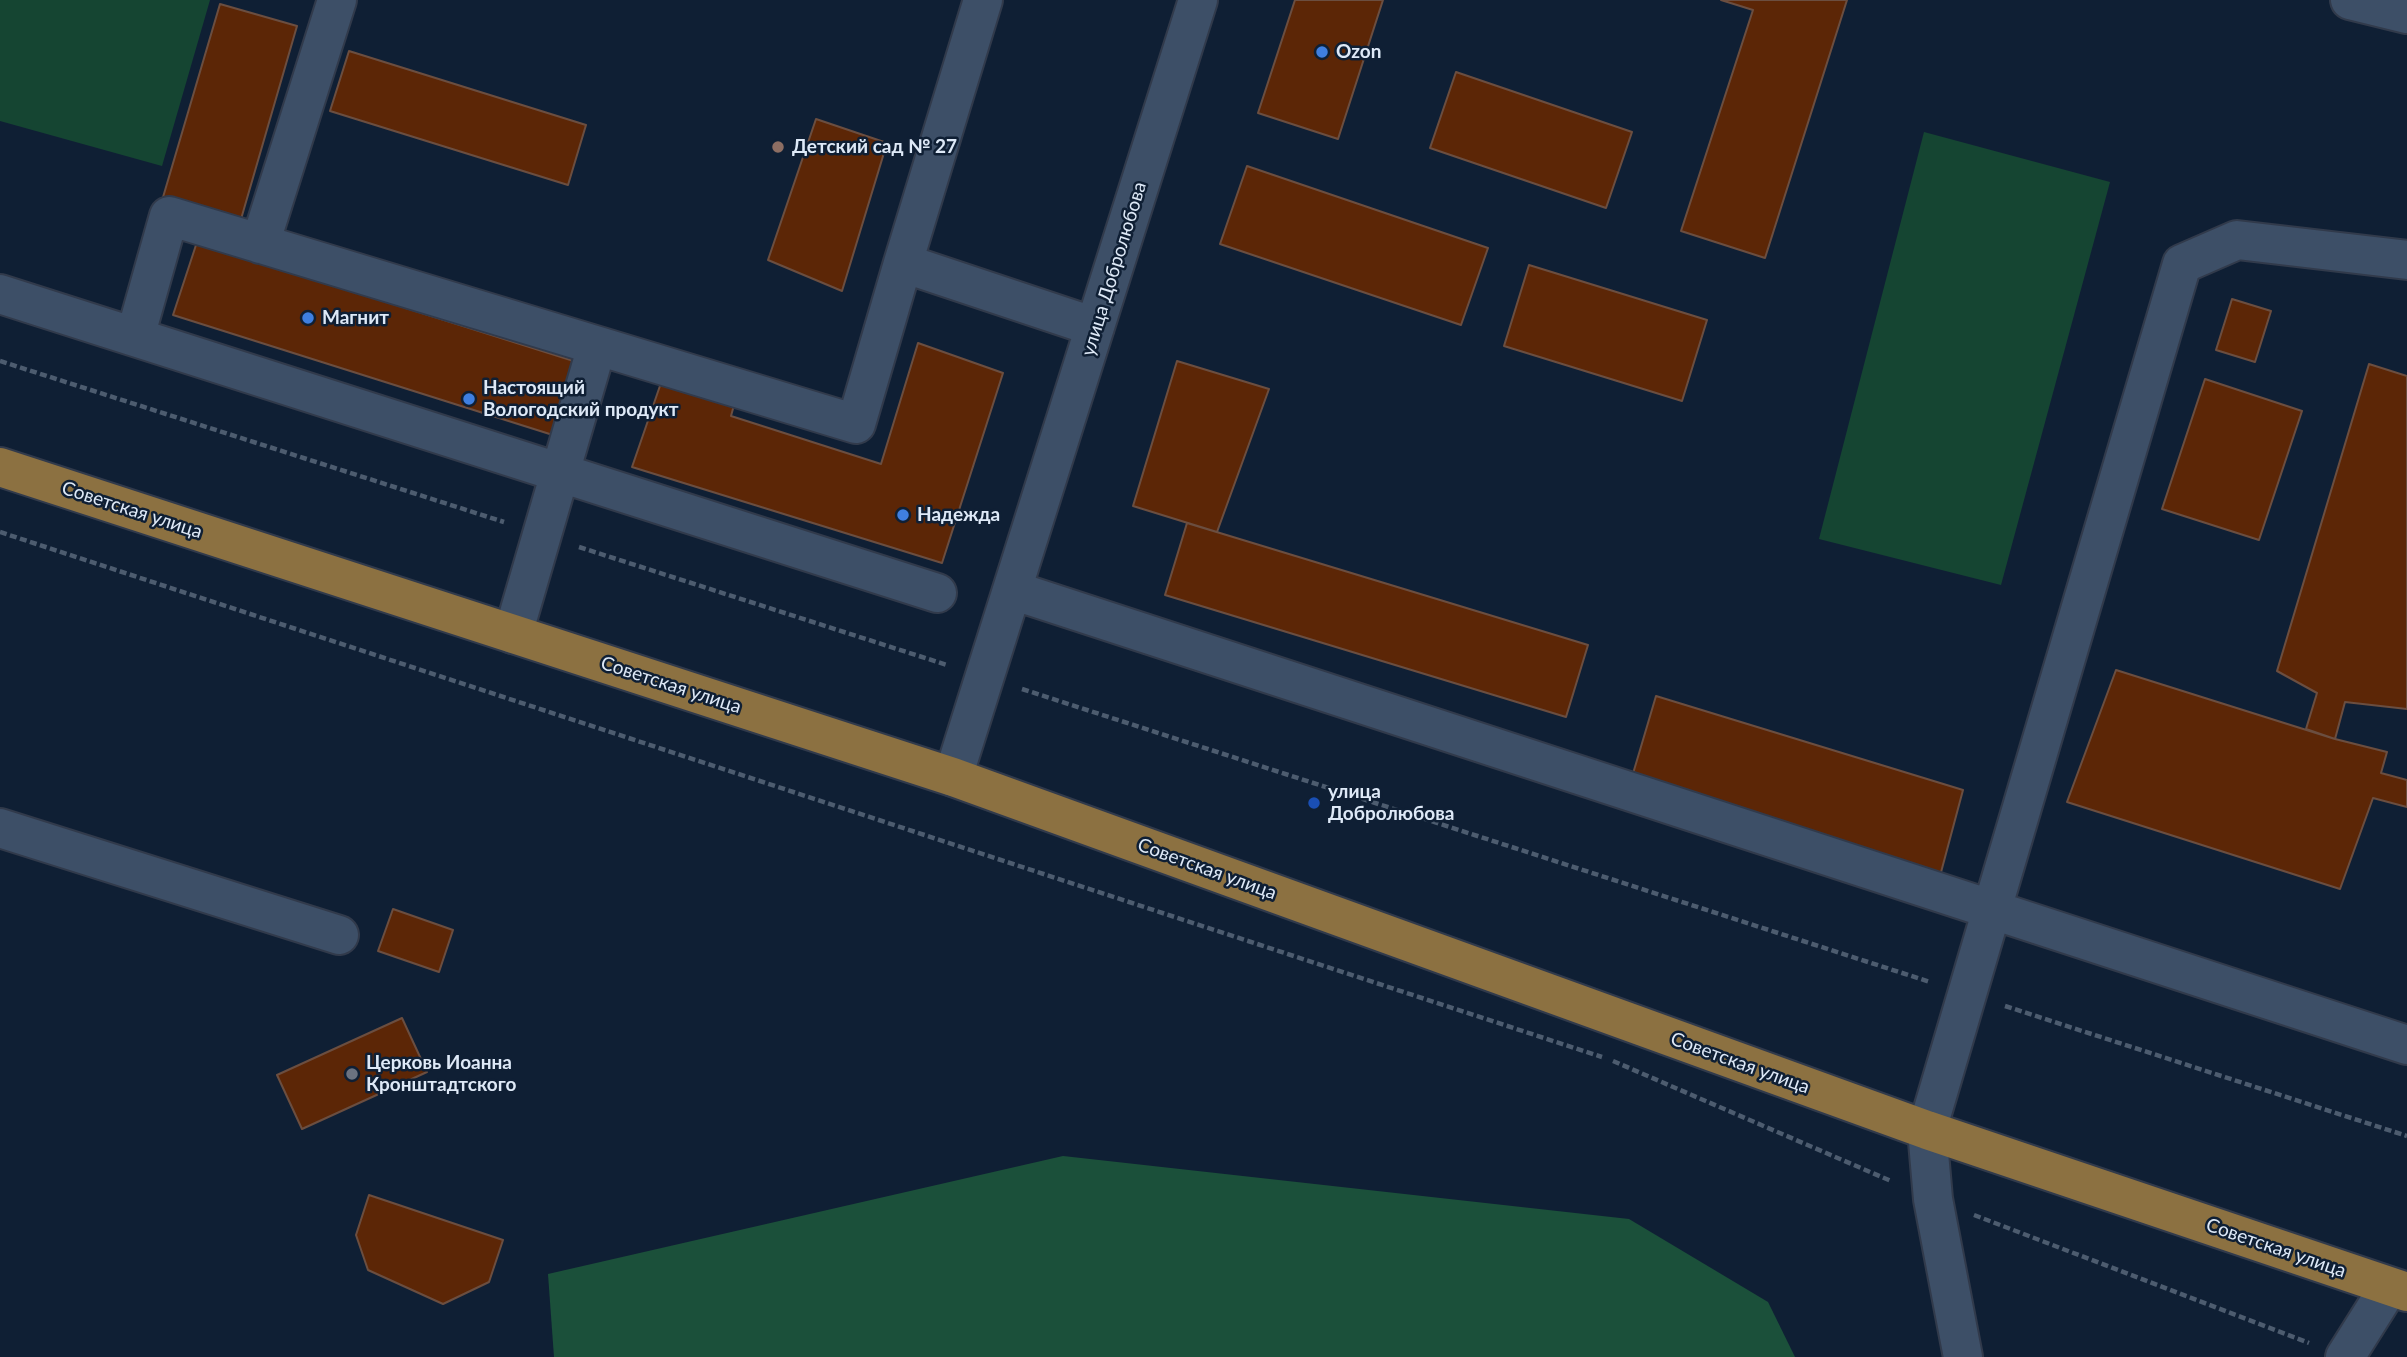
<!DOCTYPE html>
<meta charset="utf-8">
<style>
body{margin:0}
canvas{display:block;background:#0f1f34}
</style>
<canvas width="2407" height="1357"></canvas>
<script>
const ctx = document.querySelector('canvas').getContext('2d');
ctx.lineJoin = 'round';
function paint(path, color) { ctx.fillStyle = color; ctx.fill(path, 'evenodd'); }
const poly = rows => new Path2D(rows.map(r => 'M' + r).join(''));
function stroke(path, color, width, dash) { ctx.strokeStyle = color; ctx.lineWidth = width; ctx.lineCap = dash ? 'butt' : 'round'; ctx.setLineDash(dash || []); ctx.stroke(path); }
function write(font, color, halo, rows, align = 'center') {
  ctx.font = font + ' Lato,sans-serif'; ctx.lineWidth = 5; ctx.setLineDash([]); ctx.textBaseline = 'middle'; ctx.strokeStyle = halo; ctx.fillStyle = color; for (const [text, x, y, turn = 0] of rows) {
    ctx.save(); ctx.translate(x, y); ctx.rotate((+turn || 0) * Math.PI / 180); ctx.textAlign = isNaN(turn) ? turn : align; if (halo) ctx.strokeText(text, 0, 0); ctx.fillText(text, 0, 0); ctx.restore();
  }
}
paint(poly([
 [0,0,210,0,162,166,0,121],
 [1924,132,2110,182,2001,585,1819,539]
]), '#154532');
paint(poly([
 [1063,1156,1629,1219,1768,1302,1795,1357,554,1357,548,1274]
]), '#1b503a');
const building = poly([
 [1295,0,1383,0,1338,139,1258,113,1295,0],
 [1721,0,1847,0,1765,258,1681,231,1753,10,1721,0],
 [220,4,297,26,239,226,161,204,220,4],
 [349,51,586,125,568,185,330,111,349,51],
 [1456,72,1632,132,1606,208,1430,148,1456,72],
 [816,119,887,143,842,291,768,260,816,119],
 [1247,166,1488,248,1461,325,1220,244,1247,166],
 [197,242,580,363,556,436,173,315,197,242],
 [1529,265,1707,320,1682,401,1504,346,1529,265],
 [2232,299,2271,311,2255,362,2216,350,2232,299],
 [918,343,1003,373,942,563,632,467,662,380,734,405,731,416,881,464,918,343],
 [1177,361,1269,389,1217,532,1133,506,1177,361],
 [2369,364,2407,376,2407,709,2345,702,2335,739,2306,729,2317,693,2277,671,2369,364],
 [2205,379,2302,411,2259,540,2162,509,2205,379],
 [1187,523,1588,645,1566,717,1165,595,1187,523],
 [2116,670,2335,739,2387,752,2381,773,2407,780,2407,807,2373,798,2340,889,2067,802,2116,670],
 [1656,696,1963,790,1940,876,1632,777,1656,696],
 [393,909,453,930,439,972,378,951,393,909],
 [402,1018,427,1072,302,1129,277,1075,402,1018],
 [369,1195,503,1240,489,1282,443,1304,368,1270,356,1235,369,1195]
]);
paint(building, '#5c2606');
stroke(building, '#6b4e40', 2);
const minor = poly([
 [2350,0,2407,14],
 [260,244,337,0],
 [903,263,983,0],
 [0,294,937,593],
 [135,337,169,216,856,424,903,263,1095,327],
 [1012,590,2407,1045],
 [513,634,597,346],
 [953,777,1198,0],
 [0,828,339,935],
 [1963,1357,1933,1199,1927,1130,2182,264,2237,240,2407,260],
 [2345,1357,2389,1287]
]);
const major = poly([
 [0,467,953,777,1927,1130,2407,1292]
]);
stroke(minor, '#313a4b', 42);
stroke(major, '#313a4b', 42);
stroke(poly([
 [0,361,504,522],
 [0,532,1602,1057],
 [579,547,947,665],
 [1022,689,1930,982],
 [2005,1006,2407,1136],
 [1613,1061,1891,1181],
 [1974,1215,2309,1343]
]), '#4d5c6f', 4.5, [7, 3.5]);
stroke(minor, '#3d4f67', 38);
stroke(major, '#8c7141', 38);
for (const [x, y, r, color] of [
 [1322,52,7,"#3f7fe0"],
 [778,147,7,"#8d6e63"],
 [308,318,7,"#3f7fe0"],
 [469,399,7,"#3f7fe0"],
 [903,515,7,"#3f7fe0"],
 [1314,803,7,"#1a4fb4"],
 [352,1074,7,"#6b7280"]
]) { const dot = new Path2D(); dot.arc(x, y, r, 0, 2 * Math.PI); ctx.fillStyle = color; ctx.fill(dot); stroke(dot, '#0f1f34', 2.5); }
write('bold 19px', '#dee9f7', '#0f1f34', [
 ["Ozon",1336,52],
 ["Детский сад № 27",792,147],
 ["Магнит",322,318],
 ["Настоящий",483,388],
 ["Вологодский продукт",483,410],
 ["Надежда",917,515],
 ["улица",1328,792],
 ["Добролюбова",1328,814],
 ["Церковь Иоанна",366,1063],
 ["Кронштадтского",366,1085]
], 'left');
write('19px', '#dee9f7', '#0f1f34', [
 ["улица Добролюбова",1114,269,-73],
 ["Советская улица",132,510,18],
 ["Советская улица",671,685,18],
 ["Советская улица",1207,869,20],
 ["Советская улица",1740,1063,20],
 ["Советская улица",2276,1248,19]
]);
</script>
